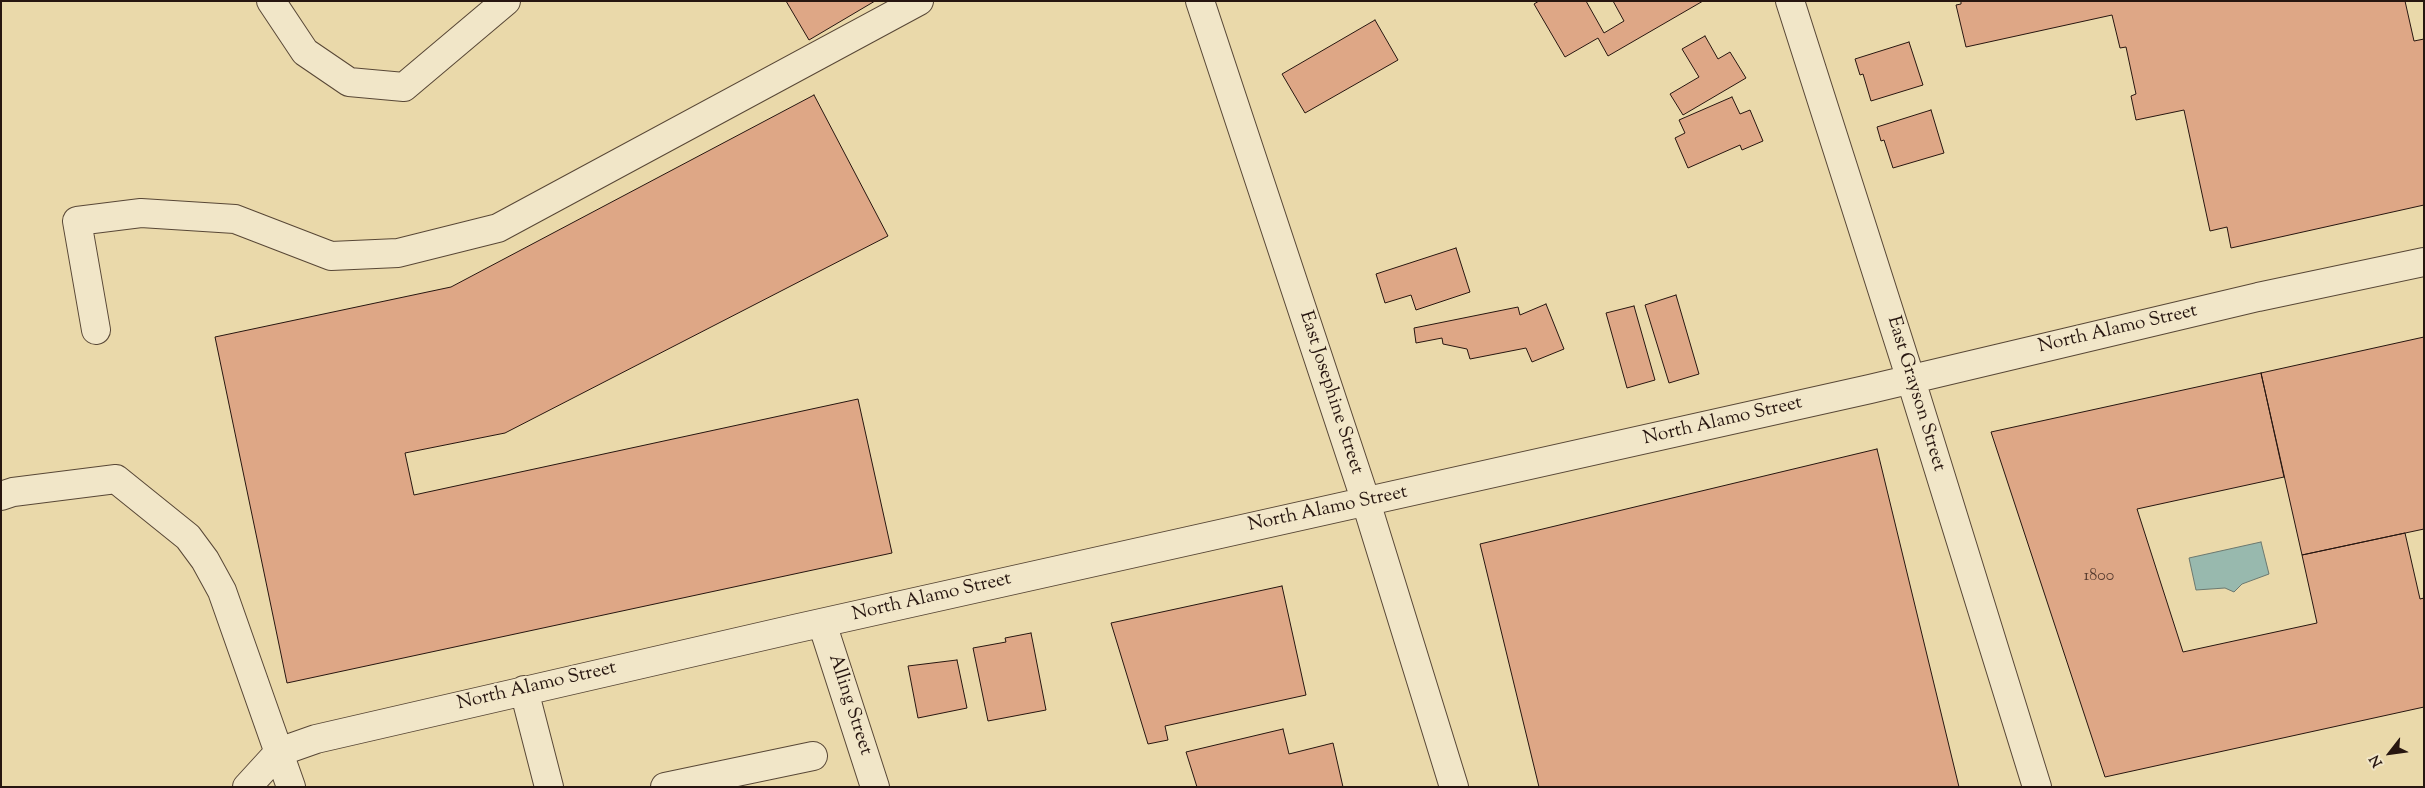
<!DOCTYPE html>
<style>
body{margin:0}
#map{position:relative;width:2425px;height:788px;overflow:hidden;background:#ead9aa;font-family:"Sorts Mill Goudy",serif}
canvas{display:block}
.frame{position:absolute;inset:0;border:2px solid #271610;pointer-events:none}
.north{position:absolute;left:2365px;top:728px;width:50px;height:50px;-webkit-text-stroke:4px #f1e6c8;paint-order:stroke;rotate:240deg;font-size:14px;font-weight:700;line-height:20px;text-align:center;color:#271610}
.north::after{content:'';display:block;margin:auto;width:18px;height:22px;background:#271610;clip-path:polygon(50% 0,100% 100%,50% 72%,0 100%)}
</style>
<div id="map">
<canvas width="2425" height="788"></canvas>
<div class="frame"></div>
<div class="north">N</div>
</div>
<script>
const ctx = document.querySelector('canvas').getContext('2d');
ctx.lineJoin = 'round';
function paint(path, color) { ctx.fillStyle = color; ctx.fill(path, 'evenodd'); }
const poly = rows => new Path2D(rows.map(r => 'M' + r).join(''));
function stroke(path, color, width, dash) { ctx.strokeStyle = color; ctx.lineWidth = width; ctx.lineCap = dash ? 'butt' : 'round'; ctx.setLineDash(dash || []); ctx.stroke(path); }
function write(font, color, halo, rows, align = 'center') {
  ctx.font = font + ' "Sorts Mill Goudy",serif'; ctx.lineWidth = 4.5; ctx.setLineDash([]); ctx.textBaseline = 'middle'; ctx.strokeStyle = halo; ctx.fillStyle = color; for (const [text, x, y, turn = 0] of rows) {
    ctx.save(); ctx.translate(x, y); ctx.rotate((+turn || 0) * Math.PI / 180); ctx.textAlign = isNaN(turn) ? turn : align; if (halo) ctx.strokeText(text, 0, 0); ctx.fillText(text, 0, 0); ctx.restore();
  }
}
const water = poly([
 [2261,542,2269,574,2242,584,2234,592,2225,588,2196,590,2189,558,2261,542]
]);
paint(water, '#98b9ae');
stroke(water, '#6b786f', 1);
const building = poly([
 [786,1,875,1,809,40,786,1],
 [1539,1,1586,1,1604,33,1624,21,1613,1,1703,1,1608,56,1598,38,1565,57,1534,4,1539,1],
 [1961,1,2405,1,2414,41,2424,39,2424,205,2231,248,2227,227,2210,231,2184,110,2136,120,2131,96,2136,94,2126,47,2120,48,2112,15,1966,47,1956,5,1961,4,1961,1],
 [1375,20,1398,60,1305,113,1282,74,1375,20],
 [1705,36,1718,59,1730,52,1746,78,1683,115,1670,94,1699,77,1682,49,1705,36],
 [1909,42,1923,85,1871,101,1863,74,1860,75,1855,59,1909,42],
 [814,95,888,236,505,433,405,453,414,495,858,399,892,553,287,683,215,337,451,287,814,95],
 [1732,97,1740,114,1750,110,1763,141,1742,150,1740,145,1688,168,1675,138,1685,133,1679,120,1732,97],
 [1931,110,1944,153,1893,168,1884,140,1881,141,1877,127,1931,110],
 [1456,248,1470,292,1416,310,1411,295,1385,303,1376,274,1456,248],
 [1676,295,1699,374,1669,383,1645,305,1676,295],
 [1546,304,1564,349,1532,362,1526,348,1470,359,1467,349,1443,344,1442,338,1416,343,1414,328,1518,307,1520,315,1546,304],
 [1634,306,1655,380,1627,388,1606,313,1634,306],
 [2424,337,2424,529,2302,555,2261,373,2424,337],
 [2261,373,2284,477,2137,509,2183,652,2317,623,2302,555,2405,533,2420,599,2424,598,2424,707,2105,777,1991,432,2261,373],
 [1877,449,1959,787,1539,787,1480,544,1877,449],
 [1282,586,1306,695,1165,726,1168,740,1148,744,1111,623,1282,586],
 [1031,633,1046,710,988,721,973,648,1006,642,1005,638,1031,633],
 [957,660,967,708,918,718,908,666,957,660],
 [1283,729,1289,754,1333,743,1343,787,1197,787,1186,752,1283,729]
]);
paint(building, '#dea786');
stroke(building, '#271610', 1);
const minor = poly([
 [271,1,305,52,349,82,404,87,506,1],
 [1200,1,1366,502,1454,787],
 [1790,1,1911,380,2037,787],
 [96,330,77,221,141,213,235,219,331,256,398,253,498,228,919,1],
 [1,496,13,492,116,479,188,537,205,560,222,591,291,787],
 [822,623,875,787],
 [524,690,549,787],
 [247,787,279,752,316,739,794,629,1870,389,2258,297,2424,262],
 [665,787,813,756]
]);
stroke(minor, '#584736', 30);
stroke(minor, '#f1e6c8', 28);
write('16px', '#553a2e', null, [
 ["1800",2099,577]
]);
write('19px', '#271610', '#f1e6c8', [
 ["North Alamo Street",2118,330,-13],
 ["East Josephine Street",1330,393,72],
 ["East Grayson Street",1915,394,73],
 ["North Alamo Street",1723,422,-13],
 ["North Alamo Street",1328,510,-12],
 ["North Alamo Street",932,598,-13],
 ["North Alamo Street",537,687,-13],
 ["Alling Street",849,705,72]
]);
</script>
